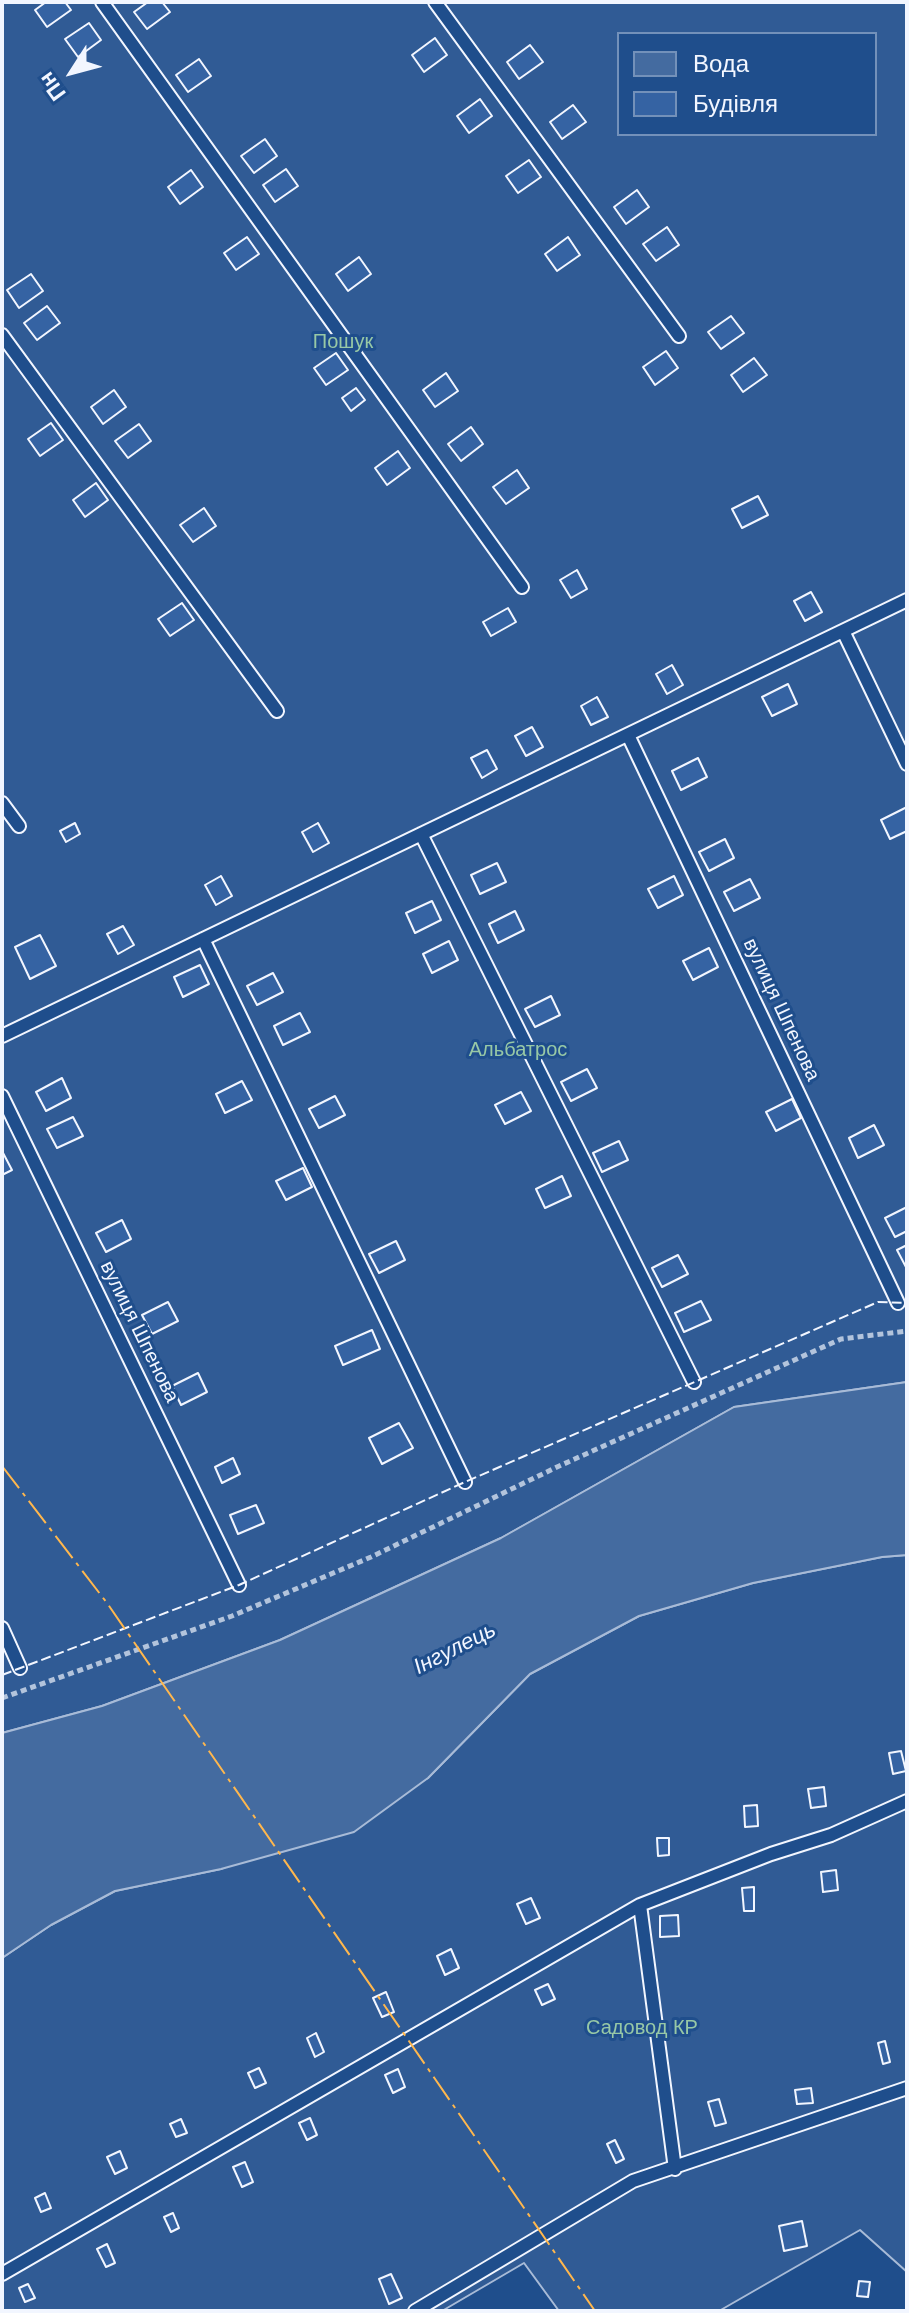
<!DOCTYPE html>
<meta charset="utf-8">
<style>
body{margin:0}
#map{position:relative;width:909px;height:2313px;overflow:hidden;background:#1f4e8c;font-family:Arial,sans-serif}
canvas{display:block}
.frame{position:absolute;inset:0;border:4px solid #f2f6ff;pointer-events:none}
.legend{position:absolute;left:617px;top:32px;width:260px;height:104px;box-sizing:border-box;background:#1f4e8c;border:2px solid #7391ba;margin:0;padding:10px 14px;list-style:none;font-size:24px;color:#f2f6ff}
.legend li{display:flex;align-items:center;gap:16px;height:40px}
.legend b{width:40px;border:2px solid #7391ba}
.north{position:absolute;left:32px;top:32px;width:80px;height:80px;-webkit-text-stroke:6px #1f4e8c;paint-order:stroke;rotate:234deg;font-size:22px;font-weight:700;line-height:32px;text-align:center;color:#f2f6ff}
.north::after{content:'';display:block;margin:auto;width:28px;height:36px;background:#f2f6ff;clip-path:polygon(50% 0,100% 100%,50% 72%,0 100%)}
</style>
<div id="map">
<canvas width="909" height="2313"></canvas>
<div class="frame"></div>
<ul class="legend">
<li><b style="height:22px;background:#446ba0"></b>Вода</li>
<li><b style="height:22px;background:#3563a3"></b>Будівля</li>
</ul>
<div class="north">Пн</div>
</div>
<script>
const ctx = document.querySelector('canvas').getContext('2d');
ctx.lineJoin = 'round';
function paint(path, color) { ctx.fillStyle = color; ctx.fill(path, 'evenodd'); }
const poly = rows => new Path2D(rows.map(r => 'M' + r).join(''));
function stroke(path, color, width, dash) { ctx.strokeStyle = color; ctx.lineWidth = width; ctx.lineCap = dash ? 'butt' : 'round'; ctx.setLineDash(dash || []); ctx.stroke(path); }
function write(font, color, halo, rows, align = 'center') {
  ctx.font = font + ' Arial,sans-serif'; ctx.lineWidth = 6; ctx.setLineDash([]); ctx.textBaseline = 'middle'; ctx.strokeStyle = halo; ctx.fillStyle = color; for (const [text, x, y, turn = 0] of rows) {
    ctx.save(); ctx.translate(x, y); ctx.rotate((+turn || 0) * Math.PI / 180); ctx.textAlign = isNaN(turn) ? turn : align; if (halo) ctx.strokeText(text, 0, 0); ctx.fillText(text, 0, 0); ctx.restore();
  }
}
const built = poly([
 [2,2,907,2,907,1382,734,1407,501,1538,280,1640,102,1706,2,1733,2,2],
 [619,34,875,34,875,134,619,134,619,34],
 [907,1555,907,2272,860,2230,719,2311,559,2311,524,2263,442,2311,2,2311,2,1958,51,1925,115,1891,221,1869,428,1778,530,1674,639,1616,753,1583,882,1557,907,1555]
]);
paint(built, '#305b95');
stroke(built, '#a8bbd7', 2);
const water = poly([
 [907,1382,907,1555,882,1557,753,1583,639,1616,530,1674,428,1778,354,1832,221,1869,115,1891,51,1925,2,1958,2,1733,102,1706,280,1640,501,1538,734,1407,907,1382]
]);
paint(water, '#446ba0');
stroke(water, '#a8bbd7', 2);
const building = poly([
 [46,2,65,2,71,10,47,27,35,10,46,2],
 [148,2,162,2,170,12,147,29,134,12,148,2],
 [89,23,101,40,78,57,65,39,89,23],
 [435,38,447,55,424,72,412,55,435,38],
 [530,45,543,62,519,79,507,62,530,45],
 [199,59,211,76,188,92,176,75,199,59],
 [480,99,492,116,469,133,457,116,480,99],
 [573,105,586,122,562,139,550,122,573,105],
 [265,139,277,156,254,173,241,156,265,139],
 [529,160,541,177,518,193,506,176,529,160],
 [286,169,298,186,275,202,263,185,286,169],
 [191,170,203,187,180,204,168,187,191,170],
 [637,190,649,207,626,224,614,207,637,190],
 [667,227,679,245,656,261,643,244,667,227],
 [247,237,259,254,236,270,224,253,247,237],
 [568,237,580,255,557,271,545,254,568,237],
 [359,257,371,274,348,291,336,274,359,257],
 [31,274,43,291,19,308,7,290,31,274],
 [47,306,60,323,37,340,24,323,47,306],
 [731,316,744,333,721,349,708,332,731,316],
 [666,351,678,368,655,385,643,367,666,351],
 [336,353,348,370,326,385,314,368,336,353],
 [754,358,767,375,743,392,731,375,754,358],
 [446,373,458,391,435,407,423,390,446,373],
 [356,388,365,400,351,411,342,398,356,388],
 [114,390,126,407,103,424,91,407,114,390],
 [51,423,63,440,40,456,28,439,51,423],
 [139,424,151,441,128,458,115,441,139,424],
 [471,427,483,444,461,461,448,444,471,427],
 [398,451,410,468,387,485,375,468,398,451],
 [517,470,529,488,506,504,493,487,517,470],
 [96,483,108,500,85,517,73,500,96,483],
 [758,496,768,515,742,528,732,509,758,496],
 [204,508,216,526,193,542,180,525,204,508],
 [577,570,587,589,571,598,560,580,577,570],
 [811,592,822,612,805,621,794,601,811,592],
 [182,603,194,620,170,636,158,619,182,603],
 [508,608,516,622,491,636,483,622,508,608],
 [672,665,683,685,667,694,656,674,672,665],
 [788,684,797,704,772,716,762,697,788,684],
 [597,697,608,717,591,725,581,706,597,697],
 [532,727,543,747,526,756,515,736,532,727],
 [487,750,497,769,482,778,471,758,487,750],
 [698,758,707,777,681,790,672,771,698,758],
 [907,807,907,831,890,839,881,820,907,807],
 [75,823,80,834,66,842,60,831,75,823],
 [318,823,329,843,313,852,302,832,318,823],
 [725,839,734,858,709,871,699,852,725,839],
 [497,863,506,882,480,894,471,875,497,863],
 [221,876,232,896,216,905,205,885,221,876],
 [674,876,683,895,658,908,648,889,674,876],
 [750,879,760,898,734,911,724,892,750,879],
 [432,901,441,920,415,933,406,913,432,901],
 [515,911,524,930,498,943,489,924,515,911],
 [123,926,134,945,118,954,107,934,123,926],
 [40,935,56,966,30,979,15,947,40,935],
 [449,941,458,960,432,973,423,954,449,941],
 [709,948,718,967,693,980,683,961,709,948],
 [200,965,209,984,183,997,174,977,200,965],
 [273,973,283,992,257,1005,247,986,273,973],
 [551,996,560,1015,535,1027,525,1009,551,996],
 [300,1013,310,1032,283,1045,274,1026,300,1013],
 [587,1069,597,1088,571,1101,561,1082,587,1069],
 [62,1078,71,1098,46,1111,36,1092,62,1078],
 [242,1081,252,1100,225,1113,216,1094,242,1081],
 [521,1092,531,1111,505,1124,495,1105,521,1092],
 [335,1096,345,1115,319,1128,309,1109,335,1096],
 [792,1099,801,1118,776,1131,766,1112,792,1099],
 [73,1117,83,1136,57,1148,47,1129,73,1117],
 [874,1125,884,1145,858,1158,849,1138,874,1125],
 [619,1141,628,1160,602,1172,593,1153,619,1141],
 [2,1151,12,1170,2,1175,2,1151],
 [303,1168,312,1187,286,1200,276,1181,303,1168],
 [562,1176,571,1196,545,1208,536,1189,562,1176],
 [907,1207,907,1231,895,1237,885,1218,907,1207],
 [122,1220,131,1239,106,1252,96,1233,122,1220],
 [396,1241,405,1260,379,1273,369,1254,396,1241],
 [907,1245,907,1269,897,1250,907,1245],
 [678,1255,688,1274,662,1287,652,1268,678,1255],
 [701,1301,711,1320,684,1332,675,1313,701,1301],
 [168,1302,178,1321,152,1334,142,1315,168,1302],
 [372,1330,380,1349,343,1365,335,1346,372,1330],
 [198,1373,207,1392,181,1405,172,1386,198,1373],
 [399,1423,413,1448,382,1464,369,1438,399,1423],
 [233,1458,240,1474,222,1483,215,1467,233,1458],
 [256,1505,264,1523,238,1534,230,1515,256,1505],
 [901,1751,906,1771,893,1774,889,1753,901,1751],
 [824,1787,826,1806,811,1808,808,1789,824,1787],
 [757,1805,758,1826,745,1827,744,1806,757,1805],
 [657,1838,669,1838,669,1855,658,1856,657,1838],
 [836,1870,838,1890,823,1892,821,1872,836,1870],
 [754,1887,754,1911,744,1911,742,1888,754,1887],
 [531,1898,540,1918,526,1924,517,1904,531,1898],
 [678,1915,679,1936,660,1937,660,1916,678,1915],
 [451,1949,459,1968,445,1975,437,1956,451,1949],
 [548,1984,555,1999,542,2005,535,1990,548,1984],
 [386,1992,394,2012,382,2017,373,1998,386,1992],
 [316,2033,324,2052,315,2057,307,2038,316,2033],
 [885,2041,890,2062,883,2064,878,2043,885,2041],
 [259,2068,266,2083,255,2088,248,2073,259,2068],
 [398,2069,405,2087,393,2093,385,2075,398,2069],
 [811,2088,813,2103,797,2104,795,2090,811,2088],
 [719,2099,726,2123,715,2126,708,2102,719,2099],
 [310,2118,317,2135,307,2140,299,2123,310,2118],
 [181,2119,187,2133,176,2137,170,2124,181,2119],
 [615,2140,624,2159,616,2163,607,2144,615,2140],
 [120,2151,127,2168,115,2174,107,2157,120,2151],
 [245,2162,253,2182,242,2187,233,2167,245,2162],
 [45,2193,51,2208,41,2212,35,2198,45,2193],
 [173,2213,179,2228,171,2232,164,2217,173,2213],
 [802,2221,807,2246,784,2251,779,2226,802,2221],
 [107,2244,115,2263,106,2267,97,2249,107,2244],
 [391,2274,402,2298,389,2304,379,2279,391,2274],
 [859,2281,870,2282,868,2297,857,2296,859,2281],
 [28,2284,35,2298,25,2302,19,2288,28,2284]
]);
paint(building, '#3563a3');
stroke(building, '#f2f6ff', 2);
const lane = poly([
 [102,2,522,587],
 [435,2,679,336],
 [2,335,277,711],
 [843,631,907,764],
 [628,735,898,1303],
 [2,803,19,826],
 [421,834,694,1382],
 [203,939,465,1482],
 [2,1036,907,600],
 [2,1096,239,1585],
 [2,1628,20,1668],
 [640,1905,675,2169],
 [2,2274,640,1905,771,1854,831,1835,907,1801],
 [415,2311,633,2181,907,2088]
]);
stroke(lane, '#f2f6ff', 16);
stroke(poly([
 [2,1698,232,1616,371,1557,557,1467,841,1339,907,1331]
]), '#b3c4dc', 5, [6, 4]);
stroke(lane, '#1f4e8c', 12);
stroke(poly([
 [2,1675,239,1585,465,1482,878,1302,907,1303]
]), '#f2f6ff', 2, [10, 4]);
stroke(poly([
 [2,1466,107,1603,595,2311]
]), '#ffb74d', 2, [28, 6, 4, 6]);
write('20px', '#97c8a6', '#1f4e8c', [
 ["Пошук",343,342],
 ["Альбатрос",518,1050],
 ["Садовод КР",642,2028]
]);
write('20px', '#f2f6ff', '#1f4e8c', [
 ["вулиця Шпенова",781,1010,65],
 ["вулиця Шпенова",139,1332,64]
]);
write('italic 22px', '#f2f6ff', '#1f4e8c', [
 ["Інгулець",455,1649,-27]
]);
</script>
